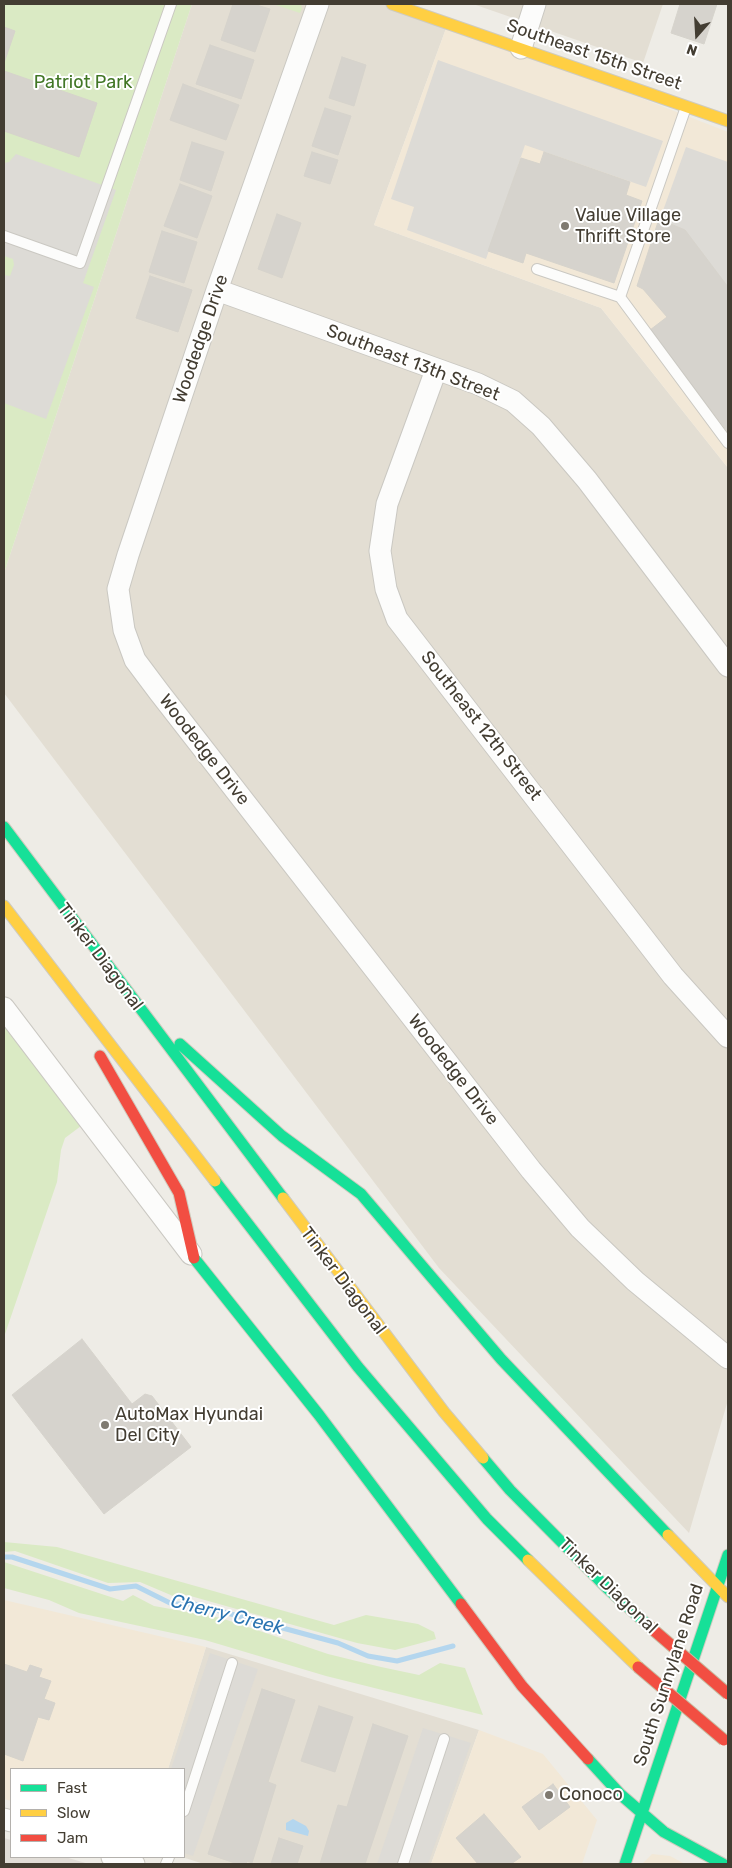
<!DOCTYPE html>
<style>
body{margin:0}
#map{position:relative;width:732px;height:1868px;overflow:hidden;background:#eeece6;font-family:Rubik,sans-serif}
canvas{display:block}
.frame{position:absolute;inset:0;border:5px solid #433d32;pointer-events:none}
.legend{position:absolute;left:10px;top:1768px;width:175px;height:90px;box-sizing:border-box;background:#fff;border:1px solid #b4b1ad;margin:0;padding:6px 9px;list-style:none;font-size:15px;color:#433d32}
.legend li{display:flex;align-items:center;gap:10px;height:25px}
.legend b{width:25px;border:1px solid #b4b1ad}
.north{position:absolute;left:672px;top:10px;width:50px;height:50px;-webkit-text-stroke:4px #fff;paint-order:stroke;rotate:199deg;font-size:14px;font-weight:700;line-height:20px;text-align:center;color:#433d32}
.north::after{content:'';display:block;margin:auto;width:18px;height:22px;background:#433d32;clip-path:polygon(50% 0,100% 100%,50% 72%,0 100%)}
</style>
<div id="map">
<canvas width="732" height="1868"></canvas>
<div class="frame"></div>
<ul class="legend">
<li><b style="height:6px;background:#16e098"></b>Fast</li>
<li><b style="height:6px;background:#ffcf43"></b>Slow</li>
<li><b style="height:6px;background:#f24e42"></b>Jam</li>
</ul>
<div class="north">N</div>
</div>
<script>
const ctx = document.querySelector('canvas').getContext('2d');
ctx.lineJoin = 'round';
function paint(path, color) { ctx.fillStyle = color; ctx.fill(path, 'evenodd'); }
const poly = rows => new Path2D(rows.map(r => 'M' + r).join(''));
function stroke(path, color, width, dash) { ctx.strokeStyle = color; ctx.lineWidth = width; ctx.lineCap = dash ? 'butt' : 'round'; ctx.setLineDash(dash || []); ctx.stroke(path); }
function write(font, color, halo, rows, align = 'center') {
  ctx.font = font + ' Rubik,sans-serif'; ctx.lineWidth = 4; ctx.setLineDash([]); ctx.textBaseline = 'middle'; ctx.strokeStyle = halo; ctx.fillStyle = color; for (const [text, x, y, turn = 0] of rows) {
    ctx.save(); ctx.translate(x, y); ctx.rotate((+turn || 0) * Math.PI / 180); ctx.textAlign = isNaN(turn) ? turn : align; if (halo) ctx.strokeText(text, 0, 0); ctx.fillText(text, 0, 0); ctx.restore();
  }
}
paint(poly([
 [192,4,394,4,448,23,374,225,601,308,728,468,728,1400,689,1533,439,1268,4,693,4,573],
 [473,4,663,4,643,63],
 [206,1647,479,1730,431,1864,204,1864,182,1857,184,1769,168,1769]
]), '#e3ded3');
paint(poly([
 [448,23,728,132,728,468,601,308,374,225],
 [4,1600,206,1647,168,1769,11,1769,11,1801,4,1799],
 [479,1730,543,1754,597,1820,582,1864,431,1864],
 [652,1854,670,1856,685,1864,642,1864]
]), '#f2e8d7');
paint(poly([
 [4,1838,11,1840,11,1857,65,1857,89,1864,4,1864]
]), '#e1ddd7');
paint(poly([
 [4,4,192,4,4,573],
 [273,4,301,4,302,9,300,13],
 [4,1024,81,1126,65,1138,61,1150,57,1182,4,1337],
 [4,1542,57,1547,334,1625,366,1615,418,1624,434,1632,436,1639,395,1650,357,1643,187,1595,173,1596,140,1582,108,1583,15,1551,4,1552],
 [4,1562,123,1601,133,1595,154,1606,221,1618,328,1654,381,1667,419,1675,440,1663,465,1668,483,1715,326,1676,205,1640,79,1613,49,1600,4,1588]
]), '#daeac4');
paint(poly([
 [438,60,663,141,646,187,525,145,486,259,407,230,414,207,391,199],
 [686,147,728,162,728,287,685,230,660,219],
 [16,154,116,190,83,283,94,287,46,419,4,403,4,275,10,276,14,265,13,259,4,256,4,163,9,162],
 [210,1653,258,1669,193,1856,184,1853,184,1769,171,1769],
 [423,1728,471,1743,428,1864,377,1864]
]), '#dddbd6');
paint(poly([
 [293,1819,306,1826,309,1831,308,1836,286,1830,286,1823]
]), '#b4d6ee');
stroke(poly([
 [4,1557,12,1557,110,1589,136,1586,172,1604,194,1604,338,1643,368,1656,397,1661,453,1646]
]), '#b4d6ee', 5);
const building = poly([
 [233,4,253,4,270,9,255,52,221,40,233,4],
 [680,4,717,4,704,44,671,33,680,4],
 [4,27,15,31,4,63,4,27],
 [210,45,254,60,241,99,196,84,210,45],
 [342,57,366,65,354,106,329,98,342,57],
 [4,71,97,103,79,157,4,131,4,71],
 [183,84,239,105,226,140,170,120,183,84],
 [325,108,351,116,338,155,312,146,325,108],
 [192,142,224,152,211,191,180,180,192,142],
 [312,152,338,160,330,184,304,176,312,152],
 [544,152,630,182,626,195,642,201,614,283,526,253,523,263,488,251,521,158,540,164,544,152],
 [180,184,212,196,197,238,164,226,180,184],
 [277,214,301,223,282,278,258,269,277,214],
 [659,219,685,230,728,287,728,432,650,330,667,317,643,289,637,286,659,219],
 [162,231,197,242,184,283,149,272,162,231],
 [150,276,192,290,178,332,136,318,150,276],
 [82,1339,132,1404,145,1394,152,1396,191,1447,104,1514,12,1395,82,1339],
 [4,1664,27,1672,30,1665,42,1669,39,1677,51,1681,44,1699,55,1703,49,1720,38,1717,23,1761,4,1754,4,1664],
 [262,1689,295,1700,268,1782,276,1785,252,1863,247,1861,246,1864,238,1864,208,1854,262,1689],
 [319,1706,353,1717,335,1772,301,1761,319,1706],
 [373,1724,408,1736,365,1864,320,1864,338,1805,347,1807,373,1724],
 [553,1784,570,1807,539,1830,522,1807,553,1784],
 [484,1814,521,1857,511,1864,478,1864,456,1838,484,1814],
 [279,1838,303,1846,297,1864,271,1864,279,1838]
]);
paint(building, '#d6d3cd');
stroke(building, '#d6d3cc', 1);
const lane = poly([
 [4,236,80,263,171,4],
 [537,269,620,297,728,443],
 [620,297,686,107],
 [184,1811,232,1663],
 [166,1864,169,1857],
 [403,1864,444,1739]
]);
const street = poly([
 [318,4,217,290,128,555,118,589,124,630,135,660,159,692,531,1170,580,1228,635,1281,728,1358],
 [521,48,535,4],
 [217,290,478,384,513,401,541,426,587,480,728,666],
 [436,370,387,504,380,551,386,589,397,619,673,976,728,1037],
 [4,1008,191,1254],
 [4,1819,11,1821],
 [112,1857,134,1864]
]);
const fast = poly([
 [4,827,283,1198],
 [180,1044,282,1136,361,1194],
 [215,1181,358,1367,487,1519,528,1560],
 [361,1194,501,1359,668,1535],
 [194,1258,319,1415,461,1604],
 [483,1458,510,1490,607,1588,650,1627],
 [588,1759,620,1794,664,1832,723,1864],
 [625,1864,728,1555]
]);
const slow = poly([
 [392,4,728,121],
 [4,906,215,1181],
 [283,1198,444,1412,483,1458],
 [668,1535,728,1597],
 [528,1560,638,1667]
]);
const jam = poly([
 [100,1056,179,1193,194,1258],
 [461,1604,522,1686,588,1759]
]);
stroke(lane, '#cac8c2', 12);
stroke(street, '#cac8c2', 23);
stroke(fast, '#cfcbbe', 13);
stroke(slow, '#cfcbbe', 13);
stroke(jam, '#cfcbbe', 13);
stroke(lane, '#fcfcfb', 10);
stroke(street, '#fcfcfb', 21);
stroke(fast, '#16e098', 11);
stroke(slow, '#ffcf43', 11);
stroke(jam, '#f24e42', 11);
const jamBridge = poly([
 [650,1627,728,1694],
 [638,1667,724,1740]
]);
stroke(jamBridge, '#c6baa0', 13, []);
stroke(jamBridge, '#f24e42', 11);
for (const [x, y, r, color] of [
 [565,226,5,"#7f7a71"],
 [105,1425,5,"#7f7a71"],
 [549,1795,5,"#7f7a71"]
]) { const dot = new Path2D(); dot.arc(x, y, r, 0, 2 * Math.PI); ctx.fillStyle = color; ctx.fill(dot); stroke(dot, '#fff', 2); }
write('18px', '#433d32', '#fff', [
 ["Southeast 15th Street",594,55,19],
 ["Woodedge Drive",201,339,-71],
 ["Southeast 13th Street",413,363,21],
 ["Southeast 12th Street",481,726,52],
 ["Woodedge Drive",204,750,52],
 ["Tinker Diagonal",100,957,53],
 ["Woodedge Drive",453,1070,52],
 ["Tinker Diagonal",343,1281,53],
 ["Tinker Diagonal",608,1586,44],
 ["South Sunnylane Road",669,1675,-72]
]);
write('18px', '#417625', '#fff', [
 ["Patriot Park",83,83]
]);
write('18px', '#433d32', '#fff', [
 ["Value Village",575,216],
 ["Thrift Store",575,237],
 ["AutoMax Hyundai",115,1415],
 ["Del City",115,1436],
 ["Conoco",559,1795]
], 'left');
write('italic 19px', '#2a74b1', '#fff', [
 ["Cherry Creek",227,1615,14]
]);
</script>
